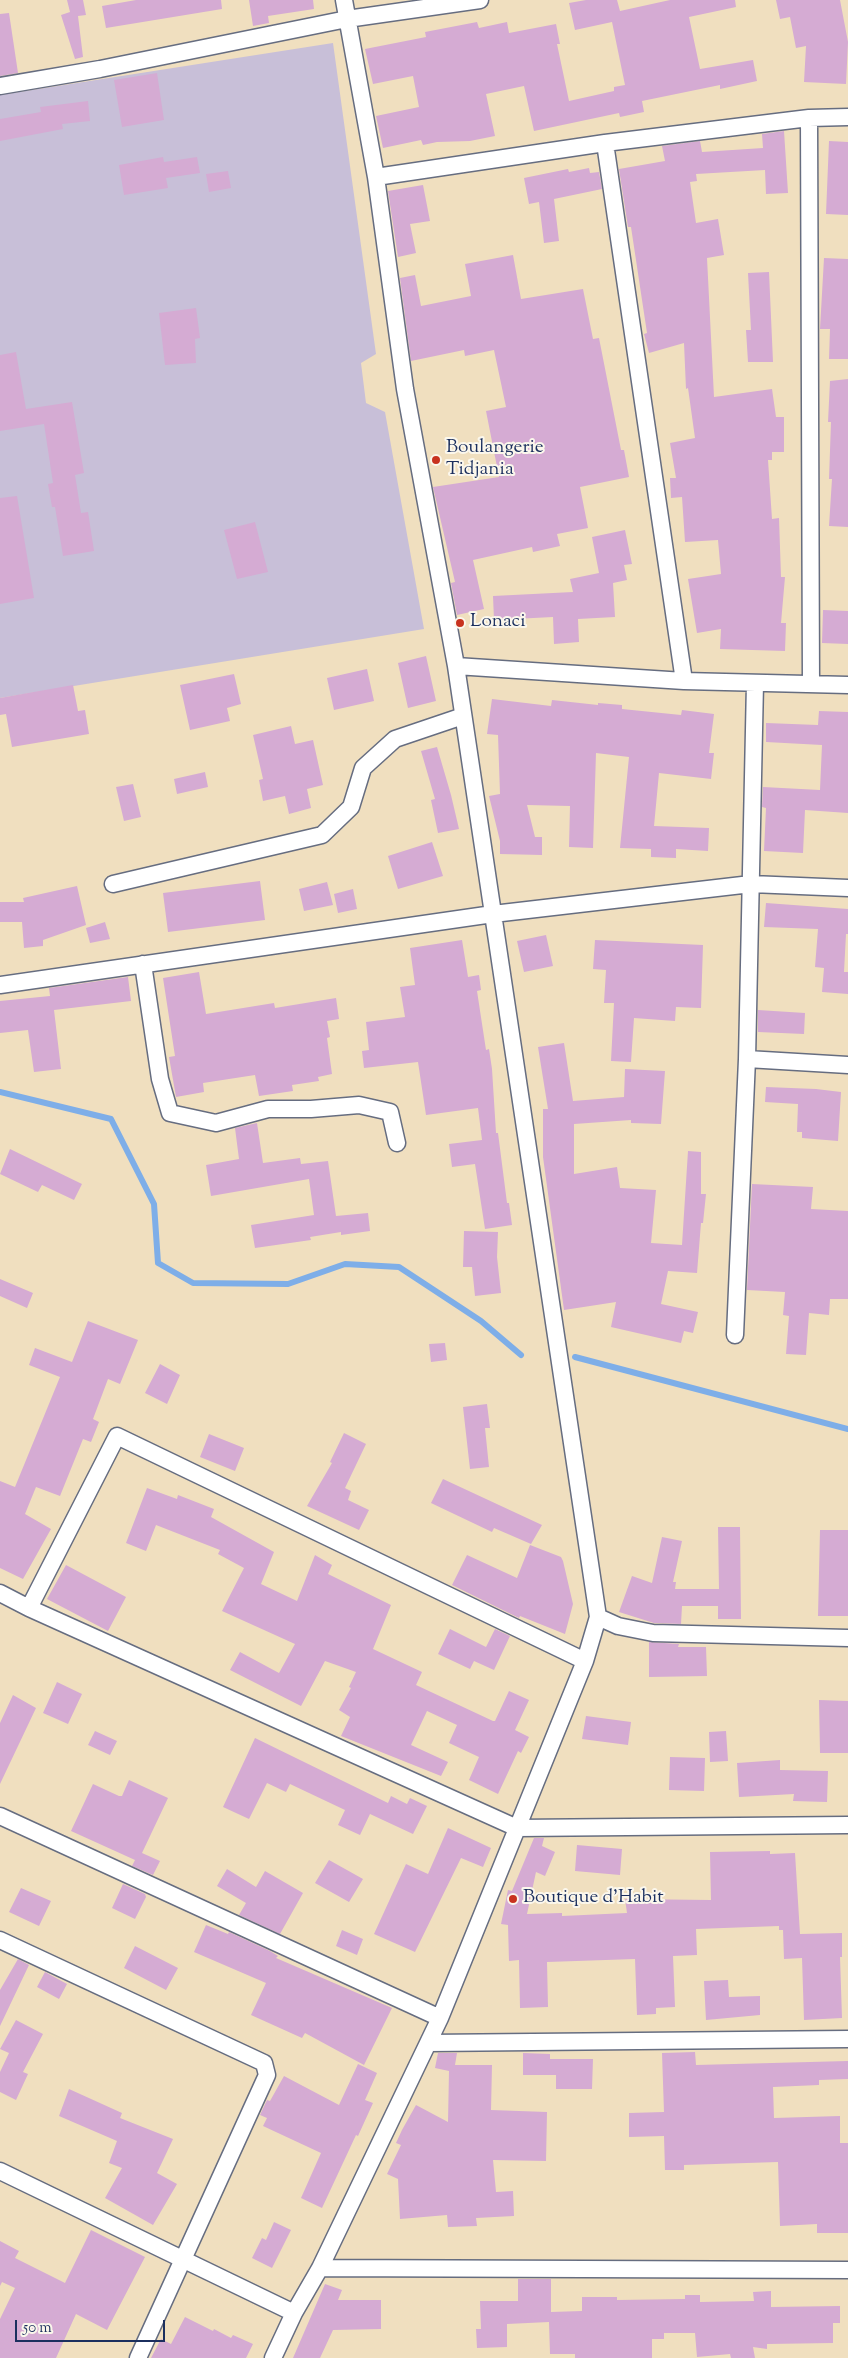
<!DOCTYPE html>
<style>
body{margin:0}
#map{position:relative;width:848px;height:2358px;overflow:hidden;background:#f0dfbf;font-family:"Sorts Mill Goudy",serif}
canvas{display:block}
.scale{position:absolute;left:15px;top:2320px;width:150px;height:22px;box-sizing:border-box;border:2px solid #1b2f5e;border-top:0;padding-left:6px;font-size:15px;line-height:18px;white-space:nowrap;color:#1b2f5e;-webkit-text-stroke:4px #fbf7ec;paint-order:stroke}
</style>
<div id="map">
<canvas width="848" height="2358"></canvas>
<div class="scale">50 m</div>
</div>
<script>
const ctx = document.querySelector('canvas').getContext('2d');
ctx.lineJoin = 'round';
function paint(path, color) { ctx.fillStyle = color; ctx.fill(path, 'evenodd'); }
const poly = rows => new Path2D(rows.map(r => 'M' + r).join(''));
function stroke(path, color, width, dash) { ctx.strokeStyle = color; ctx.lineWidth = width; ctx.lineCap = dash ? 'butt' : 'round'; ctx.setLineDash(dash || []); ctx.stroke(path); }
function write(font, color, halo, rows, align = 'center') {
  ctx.font = font + ' "Sorts Mill Goudy",serif'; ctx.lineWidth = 4; ctx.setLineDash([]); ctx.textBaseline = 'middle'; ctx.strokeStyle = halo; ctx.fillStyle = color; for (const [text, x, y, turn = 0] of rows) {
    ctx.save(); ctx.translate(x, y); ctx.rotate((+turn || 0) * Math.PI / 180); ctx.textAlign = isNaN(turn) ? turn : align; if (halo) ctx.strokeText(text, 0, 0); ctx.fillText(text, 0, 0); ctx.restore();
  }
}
paint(poly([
 [333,43,376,354,361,363,366,403,385,412,424,629,0,698,0,95]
]), '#c8bfd8');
stroke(poly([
 [0,1092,111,1119,154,1204,158,1263,193,1283,288,1284,345,1264,399,1267,481,1321,521,1355],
 [575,1357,848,1429]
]), '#7eaee8', 6);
paint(poly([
 [67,0,83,0,86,15,78,16,83,57,75,59,61,15,70,12],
 [136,0,221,0,222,9,106,28,102,6],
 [249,0,313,0,314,9,268,16,269,23,253,26],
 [586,0,617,0,620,11,670,0,735,0,736,7,689,17,700,69,753,60,757,81,720,89,720,85,642,101,644,112,620,117,619,113,534,131,524,86,486,94,495,136,470,141,437,142,423,145,421,140,383,148,376,116,419,107,413,76,373,84,365,49,426,37,425,32,477,22,479,28,507,22,509,33,556,24,560,44,557,44,569,101,614,91,614,87,625,85,612,22,575,30,569,3],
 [776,0,840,0,848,42,846,84,804,82,806,46,796,48,790,17,780,19],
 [9,13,18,73,0,76,0,14],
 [157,73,164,120,122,127,114,80],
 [88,101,90,121,62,124,63,129,0,141,0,119,41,112,40,107],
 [784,131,788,193,766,194,765,170,696,174,697,181,690,182,696,223,718,219,724,255,707,258,714,397,772,389,776,417,784,417,784,452,772,452,772,460,768,460,772,519,779,518,781,577,785,577,781,623,786,623,785,651,720,649,721,629,697,633,688,579,721,574,718,540,685,542,682,497,671,498,670,478,676,478,670,443,695,438,688,388,686,389,684,343,649,353,644,334,647,333,631,227,628,227,619,169,665,161,662,146,700,141,702,152,763,148,762,134],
 [829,141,848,142,848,215,826,214],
 [163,157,164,162,197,157,200,173,166,178,168,188,124,195,119,165],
 [589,168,590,173,599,172,602,189,554,199,559,241,544,243,539,202,529,204,524,178,568,169,569,172],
 [228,171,231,188,209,192,206,174],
 [423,185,430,221,410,224,416,253,398,257,388,191],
 [513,255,521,299,583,289,593,339,599,338,621,450,624,450,629,477,580,487,588,528,557,534,560,546,533,552,532,547,473,560,484,609,457,615,451,583,455,582,433,487,499,477,486,411,506,407,494,350,465,356,464,350,411,361,400,278,415,275,421,306,471,296,465,264],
 [824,258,848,259,848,359,829,359,830,329,820,329],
 [769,272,773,362,748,362,746,330,751,330,748,273],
 [196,308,200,338,195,339,196,363,165,365,159,313],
 [16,352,26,409,72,402,84,473,75,475,81,513,88,512,94,551,63,556,55,507,52,507,48,484,53,483,44,424,0,431,0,355],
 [848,379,848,527,829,526,832,479,829,479,831,422,828,422,830,381],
 [17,496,34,598,0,604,0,498],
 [255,522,268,572,237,579,224,530],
 [625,530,632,564,624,565,627,580,613,583,615,617,578,619,579,642,554,644,553,617,494,620,493,596,573,592,570,579,599,573,592,537],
 [823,610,848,611,848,644,822,643],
 [426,656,436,701,408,708,398,663],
 [367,669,374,701,334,710,327,678],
 [234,674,241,704,227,708,230,721,190,730,180,685],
 [73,685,78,711,85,710,89,734,12,747,6,714,0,715,0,698],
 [492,699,551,706,552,700,598,705,598,703,622,705,622,709,681,715,682,710,714,714,709,753,714,753,711,779,659,773,654,826,709,828,708,851,676,849,676,858,651,857,651,849,620,848,629,757,596,753,593,848,569,847,570,806,527,805,535,837,542,837,542,855,500,854,500,841,489,796,500,794,498,735,487,734],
 [819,711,848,712,848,813,805,810,803,853,764,851,766,808,762,807,763,787,820,790,822,745,766,742,766,723,818,725],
 [291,726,295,744,313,740,323,785,307,789,311,808,289,814,285,796,263,801,259,780,263,779,253,735],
 [437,747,451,795,459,829,438,833,431,800,435,799,421,751],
 [205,772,208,787,177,794,174,779],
 [133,784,141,817,124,821,116,787],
 [432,842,443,876,398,889,388,856],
 [260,881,265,920,168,932,163,893],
 [327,882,333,905,304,911,299,889],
 [77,886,86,925,43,940,43,946,24,948,22,922,0,922,0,902,24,902,23,898],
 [353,889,357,909,338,913,334,894],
 [766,903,848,909,848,934,846,934,844,972,848,972,848,994,822,992,824,968,815,967,818,929,764,927],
 [105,922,110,939,90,943,86,928],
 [546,935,553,966,524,972,517,941],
 [462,940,468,977,479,975,481,990,477,991,486,1050,489,1049,492,1069,496,1133,498,1133,507,1203,509,1203,512,1225,485,1229,475,1164,452,1167,449,1144,482,1140,478,1108,426,1115,418,1062,364,1068,362,1051,369,1050,366,1022,405,1017,400,987,415,985,410,948],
 [595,940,703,945,701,1008,676,1007,675,1021,634,1018,631,1062,611,1061,614,1003,604,1003,606,970,593,969],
 [199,972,206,1014,274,1003,275,1008,336,998,339,1019,327,1021,330,1037,327,1038,332,1074,318,1077,319,1081,292,1085,293,1091,259,1096,255,1075,203,1083,204,1092,176,1097,169,1057,175,1056,163,978],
 [128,977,131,1001,54,1010,61,1069,34,1072,28,1030,0,1033,0,1001,50,996,49,988],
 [758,1010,805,1013,804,1034,758,1032],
 [564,1043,573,1101,624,1097,625,1069,665,1071,661,1124,631,1123,631,1120,574,1124,574,1174,617,1167,620,1188,656,1190,651,1243,682,1245,688,1151,701,1152,701,1194,706,1194,703,1223,701,1223,697,1273,668,1271,661,1304,698,1312,693,1333,684,1331,681,1343,611,1327,616,1302,564,1310,543,1157,543,1109,548,1109,538,1047],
 [766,1087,816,1089,841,1092,838,1141,802,1138,802,1132,797,1132,798,1104,765,1102],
 [257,1123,263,1163,300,1158,301,1164,328,1161,336,1216,368,1213,370,1231,341,1235,341,1232,310,1237,311,1240,255,1248,251,1225,314,1215,309,1179,211,1196,206,1165,239,1159,235,1128],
 [10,1149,82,1184,74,1200,42,1185,38,1192,0,1174],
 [752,1184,813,1187,811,1209,848,1211,848,1299,830,1299,829,1315,809,1313,806,1355,786,1354,789,1316,783,1315,785,1292,747,1290],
 [464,1231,498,1232,497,1257,501,1293,475,1296,472,1267,463,1267],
 [0,1279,33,1293,27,1308,0,1296],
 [88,1321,138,1340,120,1384,108,1379,93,1419,99,1422,91,1442,83,1439,60,1496,36,1487,25,1514,51,1529,23,1579,0,1568,0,1481,15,1487,60,1377,29,1365,35,1348,72,1362],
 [445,1343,447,1360,431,1362,429,1344],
 [160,1364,180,1375,167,1404,145,1393],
 [487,1404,490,1428,485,1428,489,1467,470,1469,463,1407],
 [344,1433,366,1444,345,1488,351,1491,348,1500,369,1510,359,1530,307,1506,332,1463,330,1462],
 [209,1434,244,1448,235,1471,200,1457],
 [443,1479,542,1525,531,1544,494,1528,492,1532,431,1503],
 [147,1488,177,1499,178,1495,214,1509,211,1517,274,1552,261,1584,297,1601,315,1555,332,1565,328,1574,391,1605,373,1649,422,1672,416,1685,493,1721,495,1721,509,1691,529,1700,515,1730,529,1737,521,1753,518,1751,498,1794,469,1780,479,1757,449,1743,457,1725,427,1711,411,1745,448,1762,441,1776,341,1736,350,1717,339,1710,351,1688,349,1687,356,1672,325,1661,301,1706,230,1670,240,1652,279,1673,295,1644,222,1611,244,1568,218,1554,220,1550,156,1525,146,1551,126,1543],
 [718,1527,740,1527,741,1619,718,1619,718,1606,682,1606,681,1624,654,1623,619,1612,632,1576,652,1583,662,1537,682,1541,673,1582,676,1582,675,1589,719,1589],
 [820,1530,848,1530,848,1616,818,1616],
 [530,1545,561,1557,563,1561,573,1604,565,1634,520,1616,519,1618,452,1585,467,1555,517,1578],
 [66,1565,126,1597,108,1631,47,1599],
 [450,1629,486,1647,495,1629,510,1636,494,1670,474,1661,470,1669,438,1654],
 [649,1642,679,1644,678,1647,706,1647,707,1676,649,1677],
 [57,1682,82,1694,68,1724,43,1713],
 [13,1695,36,1708,0,1784,0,1723],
 [819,1700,848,1701,848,1753,820,1753],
 [586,1716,631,1722,628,1745,582,1739],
 [95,1731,117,1741,110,1755,88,1745],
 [726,1731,728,1761,710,1762,709,1732],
 [255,1738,388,1803,391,1796,407,1804,410,1798,427,1806,413,1834,370,1814,360,1835,338,1825,345,1810,290,1784,286,1792,267,1783,249,1819,223,1807],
 [670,1757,705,1758,704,1791,669,1790],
 [780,1760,780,1770,828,1771,827,1802,793,1801,794,1794,739,1797,737,1763],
 [129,1780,168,1798,142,1853,160,1861,153,1875,132,1866,135,1860,71,1831,93,1784,119,1796,122,1796],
 [448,1828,491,1848,483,1867,461,1858,415,1952,374,1934,406,1864,428,1874],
 [534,1838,544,1838,542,1846,555,1852,545,1876,536,1872,527,1914,562,1913,562,1916,627,1913,625,1899,711,1900,710,1852,770,1851,770,1854,795,1853,800,1934,842,1933,842,1957,840,1957,842,2018,804,2020,802,1958,784,1959,783,1930,779,1930,779,1926,696,1929,697,1955,673,1956,675,2007,656,2008,656,2014,637,2015,635,1959,547,1962,548,2007,520,2008,519,1960,509,1961,508,1925,501,1924,508,1890,512,1891],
 [577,1845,622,1849,620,1875,575,1871],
 [329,1860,363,1879,349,1902,315,1883],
 [227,1869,256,1887,265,1871,303,1893,280,1934,239,1915,246,1903,217,1886],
 [123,1884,145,1894,146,1897,135,1919,112,1908],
 [21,1888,51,1901,39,1926,9,1912],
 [206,1925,228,1934,229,1932,270,1951,278,1956,276,1958,392,2008,364,2065,305,2033,302,2038,251,2015,266,1983,194,1952],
 [342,1930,363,1939,357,1955,336,1946],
 [135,1946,178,1968,166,1990,124,1968],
 [18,1959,29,1965,0,2026,0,1990],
 [45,1972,67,1984,59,1999,37,1987],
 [728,1980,729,1997,760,1996,760,2015,706,2020,704,1981],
 [16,2020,43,2034,23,2072,28,2074,16,2100,0,2092,0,2072,9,2053,0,2049],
 [695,2052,696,2065,848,2061,848,2079,819,2080,819,2085,773,2087,774,2118,840,2116,840,2143,848,2143,848,2233,817,2233,817,2224,780,2226,778,2162,684,2165,684,2170,665,2170,664,2136,629,2137,629,2113,664,2112,662,2053],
 [438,2053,457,2053,455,2065,492,2065,491,2110,547,2112,546,2161,493,2160,496,2192,513,2191,514,2216,476,2218,477,2226,448,2227,447,2215,400,2219,398,2179,387,2174,401,2145,396,2143,402,2130,416,2105,448,2122,449,2071,435,2068],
 [523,2053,550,2054,550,2059,593,2059,592,2089,556,2089,556,2075,523,2075],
 [358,2064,377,2073,365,2100,373,2103,358,2136,356,2135,322,2208,301,2198,321,2153,263,2126,267,2118,260,2115,267,2100,270,2101,284,2076,339,2105],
 [69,2089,122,2113,120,2118,173,2139,157,2173,177,2184,153,2225,105,2198,122,2168,109,2163,117,2141,59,2116],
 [274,2222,291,2230,272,2268,252,2258,262,2238,266,2240],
 [91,2230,145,2257,107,2330,76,2314,56,2358,0,2358,0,2319,15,2288,2,2282,0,2286,0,2241,19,2251,15,2258,65,2283],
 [518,2279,551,2279,551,2312,582,2311,582,2297,617,2297,617,2300,685,2299,685,2295,700,2295,700,2302,754,2301,753,2292,771,2291,771,2307,840,2306,840,2323,833,2323,833,2343,767,2344,767,2349,753,2347,755,2358,731,2358,730,2354,697,2357,695,2333,664,2333,664,2339,652,2339,652,2358,575,2358,575,2354,550,2354,549,2322,507,2324,507,2347,477,2348,476,2329,481,2329,480,2301,518,2301],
 [325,2284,342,2290,338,2300,381,2300,381,2329,333,2330,320,2358,293,2358],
 [185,2317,213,2331,214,2329,231,2338,233,2335,253,2344,246,2358,151,2358,161,2339,171,2344]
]), '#d5abd3');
const street = poly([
 [0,86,100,69,347,19,480,0],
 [809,118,811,684],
 [605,143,684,681],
 [376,177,605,143,809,118,848,117],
 [456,666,684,681,848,685],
 [113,884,322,835,351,807,363,768,395,739,463,716],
 [143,964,160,1079,170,1113,216,1123,268,1109,311,1109,359,1105,390,1112,397,1143],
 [0,985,493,914,751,884,848,888],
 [747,1059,848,1065],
 [735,1335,747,1059,755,683],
 [0,1593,29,1608,517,1828,848,1825],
 [29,1608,117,1436,585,1661],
 [598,1617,618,1626,653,1633,848,1638],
 [0,1816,440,2018],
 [0,1940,264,2063,267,2075,138,2358],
 [428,2043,848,2039],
 [0,2171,294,2313],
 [320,2268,848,2270],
 [273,2358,294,2313,320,2268,440,2018,585,1661,598,1617,456,666,405,389,376,177,344,0]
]);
stroke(street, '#666d80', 19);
stroke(street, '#fff', 16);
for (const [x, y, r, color] of [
 [436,460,5,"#c8321e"],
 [460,623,5,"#c8321e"],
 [513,1899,5,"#c8321e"]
]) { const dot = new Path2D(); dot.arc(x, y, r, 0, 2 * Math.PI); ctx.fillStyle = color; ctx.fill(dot); stroke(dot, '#fbf7ec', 2); }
write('19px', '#1b2f5e', '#fbf7ec', [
 ["Boulangerie",446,449],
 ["Tidjania",446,471],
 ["Lonaci",470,623],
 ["Boutique d'Habit",523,1899]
], 'left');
</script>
